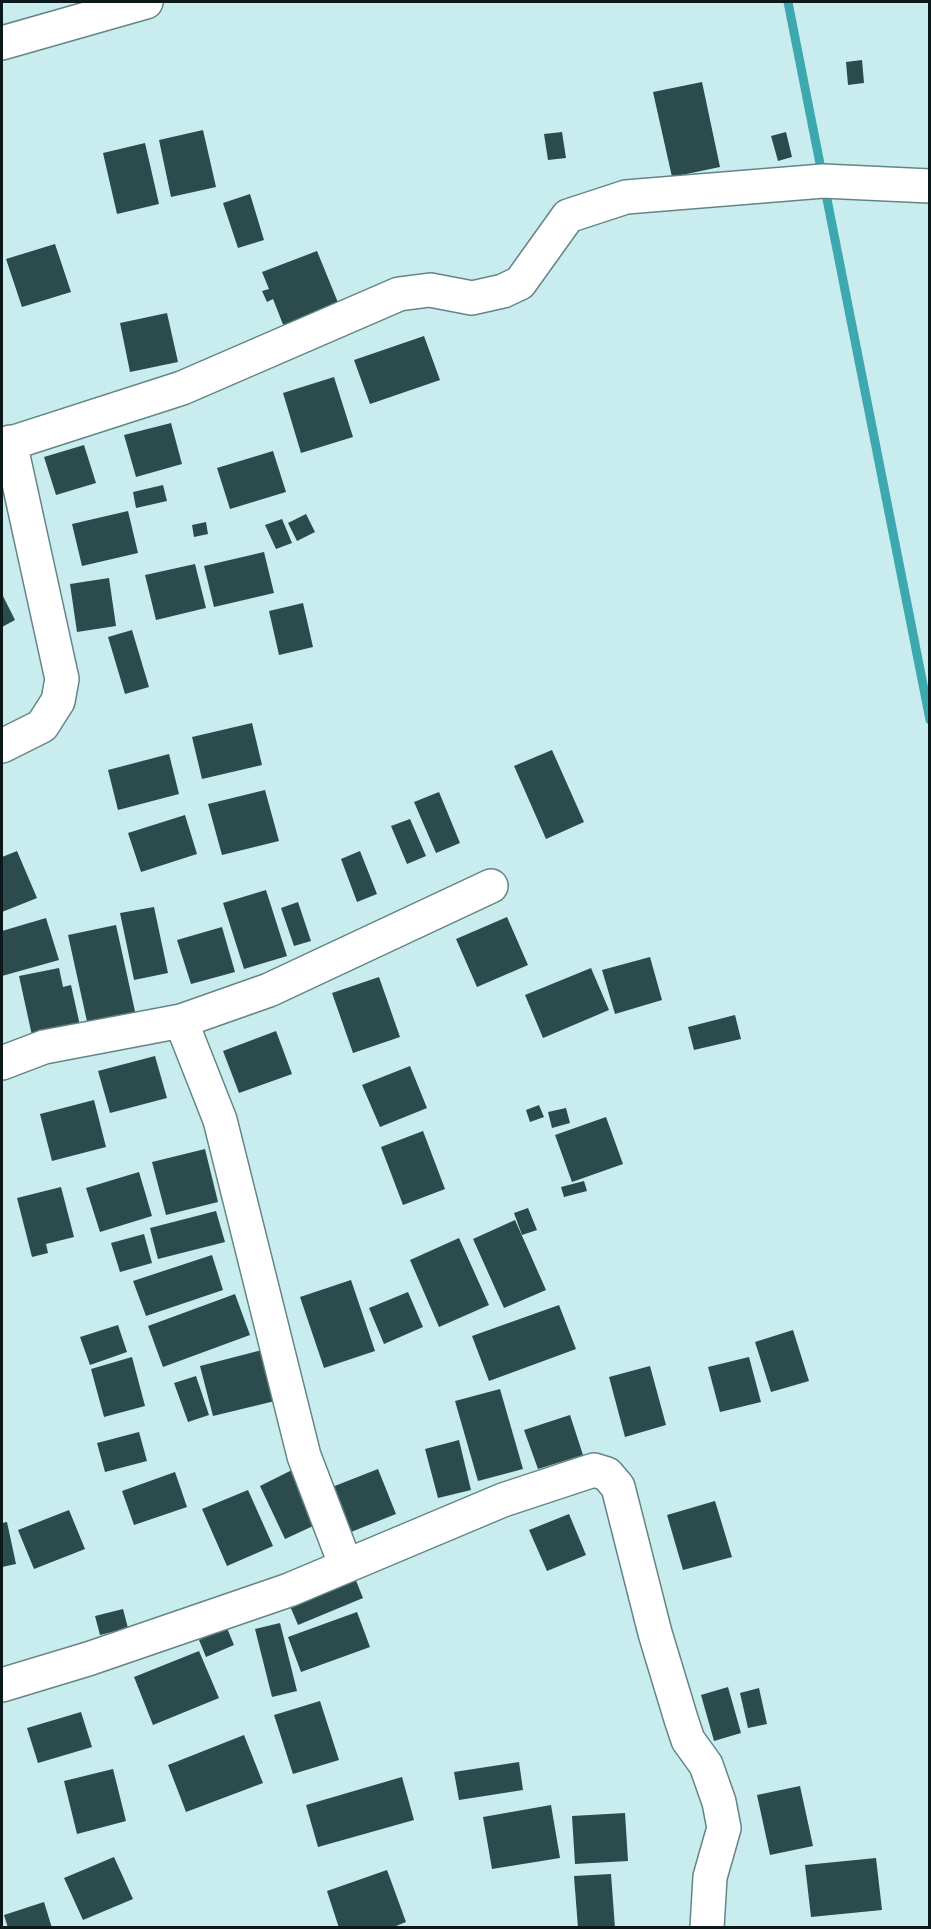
<!DOCTYPE html>
<style>
body{margin:0}
#map{position:relative;width:931px;height:1929px;overflow:hidden;background:#c9edef;font-family:"DejaVu Sans",sans-serif}
canvas{display:block}
.frame{position:absolute;inset:0;border:3px solid #0c191a;pointer-events:none}
</style>
<div id="map">
<canvas width="931" height="1929"></canvas>
<div class="frame"></div>
</div>
<script>
const ctx = document.querySelector('canvas').getContext('2d');
ctx.lineJoin = 'round';
const poly = rows => new Path2D(rows.map(r => 'M' + r).join(''));
function stroke(path, color, width, dash) { ctx.strokeStyle = color; ctx.lineWidth = width; ctx.lineCap = dash ? 'butt' : 'round'; ctx.setLineDash(dash || []); ctx.stroke(path); }
function paint(path, color) { ctx.fillStyle = color; ctx.fill(path, 'evenodd'); }
stroke(poly([
 [788,2,930,720]
]), '#3da8af', 9);
paint(poly([
 [862,60,864,83,848,85,846,62],
 [702,82,720,167,672,177,653,92],
 [203,130,216,187,171,197,159,140],
 [562,132,566,158,548,160,544,134],
 [786,132,792,157,778,161,771,136],
 [145,143,159,204,117,214,103,153],
 [250,194,264,240,238,248,223,203],
 [55,244,71,292,22,307,6,259],
 [317,251,339,305,284,327,273,299,267,302,262,291,269,289,262,272],
 [167,313,178,362,130,372,120,323],
 [424,336,440,380,370,404,354,360],
 [334,377,353,437,301,453,283,393],
 [171,423,182,464,136,477,124,435],
 [84,445,96,483,56,495,44,457],
 [273,451,286,492,230,509,217,468],
 [163,485,167,501,136,508,133,492],
 [128,511,138,553,82,566,72,524],
 [306,514,315,532,297,541,288,523],
 [282,519,292,543,276,549,265,525],
 [206,522,208,534,194,537,192,525],
 [264,552,274,593,214,607,204,566],
 [195,564,206,608,156,620,145,575],
 [109,578,116,626,77,632,70,584],
 [2,594,15,620,2,627],
 [303,603,313,647,279,655,269,611],
 [132,630,149,687,125,694,108,637],
 [252,723,262,765,202,779,192,737],
 [552,750,584,822,546,839,514,766],
 [169,754,179,794,118,810,108,770],
 [265,790,279,841,222,855,208,804],
 [439,792,460,843,436,853,414,802],
 [185,815,197,854,141,872,128,833],
 [410,819,426,856,407,864,391,826],
 [17,851,37,898,2,912,2,857],
 [360,851,377,894,357,902,341,859],
 [266,890,287,956,244,969,223,903],
 [298,902,311,941,294,946,281,908],
 [154,907,168,973,134,980,120,913],
 [507,917,528,965,477,987,456,939],
 [46,918,59,960,2,976,2,931],
 [116,925,136,1016,88,1026,68,935],
 [222,927,235,972,191,984,177,940],
 [650,957,662,1000,615,1014,602,970],
 [59,968,63,987,71,985,81,1030,33,1040,19,976],
 [591,968,609,1010,543,1038,525,995],
 [379,977,400,1037,353,1053,332,993],
 [735,1015,741,1039,694,1050,688,1027],
 [276,1031,292,1074,239,1093,223,1051],
 [155,1056,167,1098,110,1113,98,1071],
 [410,1066,427,1108,380,1127,362,1085],
 [94,1100,106,1147,52,1161,40,1114],
 [539,1105,544,1117,530,1122,526,1110],
 [566,1108,570,1123,552,1128,548,1112],
 [606,1117,623,1164,572,1182,555,1135],
 [423,1131,445,1189,403,1205,381,1147],
 [205,1149,218,1202,166,1215,152,1162],
 [139,1172,152,1216,100,1232,86,1188],
 [584,1181,587,1191,564,1197,561,1187],
 [61,1187,74,1237,46,1244,48,1253,32,1257,17,1198],
 [528,1208,537,1230,522,1235,514,1213],
 [216,1211,225,1242,158,1259,150,1228],
 [515,1220,546,1290,504,1308,473,1239],
 [144,1234,152,1263,120,1272,111,1243],
 [459,1238,489,1305,439,1327,410,1260],
 [212,1255,223,1290,146,1316,133,1281],
 [351,1280,375,1351,324,1368,300,1297],
 [408,1292,423,1327,384,1344,369,1308],
 [235,1294,250,1335,163,1367,148,1326],
 [559,1305,576,1349,489,1381,472,1336],
 [118,1325,127,1352,90,1365,80,1337],
 [793,1330,809,1381,771,1392,755,1342],
 [262,1350,275,1401,213,1416,200,1366],
 [132,1357,145,1406,104,1417,91,1369],
 [749,1357,761,1402,720,1412,708,1367],
 [650,1366,666,1425,625,1437,609,1377],
 [196,1376,209,1415,188,1422,174,1383],
 [500,1389,523,1469,478,1481,455,1401],
 [570,1415,583,1455,538,1469,524,1430],
 [139,1432,147,1461,105,1472,97,1443],
 [459,1440,471,1490,438,1498,425,1449],
 [300,1466,326,1520,285,1539,260,1486],
 [378,1469,396,1514,346,1534,327,1489],
 [175,1472,187,1507,134,1525,122,1491],
 [248,1490,273,1546,227,1566,202,1509],
 [715,1501,732,1557,683,1570,667,1515],
 [69,1510,85,1549,34,1569,18,1530],
 [569,1514,586,1555,547,1571,529,1530],
 [7,1522,16,1564,2,1567,2,1523],
 [353,1573,363,1598,298,1625,287,1599],
 [123,1609,128,1628,100,1635,95,1616],
 [357,1612,370,1647,301,1672,288,1637],
 [280,1623,297,1691,272,1697,255,1629],
 [227,1628,234,1645,206,1657,199,1640],
 [199,1651,219,1698,153,1725,134,1677],
 [728,1687,741,1733,714,1741,701,1695],
 [759,1688,767,1724,748,1728,740,1693],
 [320,1701,339,1760,293,1774,274,1715],
 [81,1712,92,1747,38,1763,27,1728],
 [244,1735,263,1783,186,1812,168,1765],
 [519,1762,523,1790,459,1800,454,1772],
 [113,1769,126,1821,77,1834,64,1781],
 [402,1777,414,1820,318,1847,306,1805],
 [800,1786,813,1846,770,1855,757,1795],
 [551,1805,560,1858,492,1869,483,1817],
 [625,1813,628,1861,575,1864,572,1816],
 [114,1857,133,1899,83,1920,64,1878],
 [876,1858,882,1910,811,1917,805,1865],
 [387,1870,406,1922,391,1928,339,1928,327,1891],
 [611,1874,615,1928,578,1928,574,1876],
 [44,1902,52,1928,8,1928,4,1915]
]), '#2b4b4d');
const minor = poly([
 [2,43,146,2],
 [2,446,182,388,399,294,430,290,472,298,503,291,520,283,568,216,626,197,823,181,930,186],
 [2,746,42,726,58,701,62,679,10,442],
 [181,1021,220,1120,304,1456,346,1566],
 [2,1063,44,1047,181,1021,269,990,491,886],
 [2,1685,88,1659,289,1590,503,1500,594,1470,607,1474,618,1487,655,1633,681,1719,688,1740,706,1765,719,1802,724,1828,710,1877,707,1928]
]);
stroke(minor, '#648588', 36);
stroke(minor, '#fff', 33);
</script>
